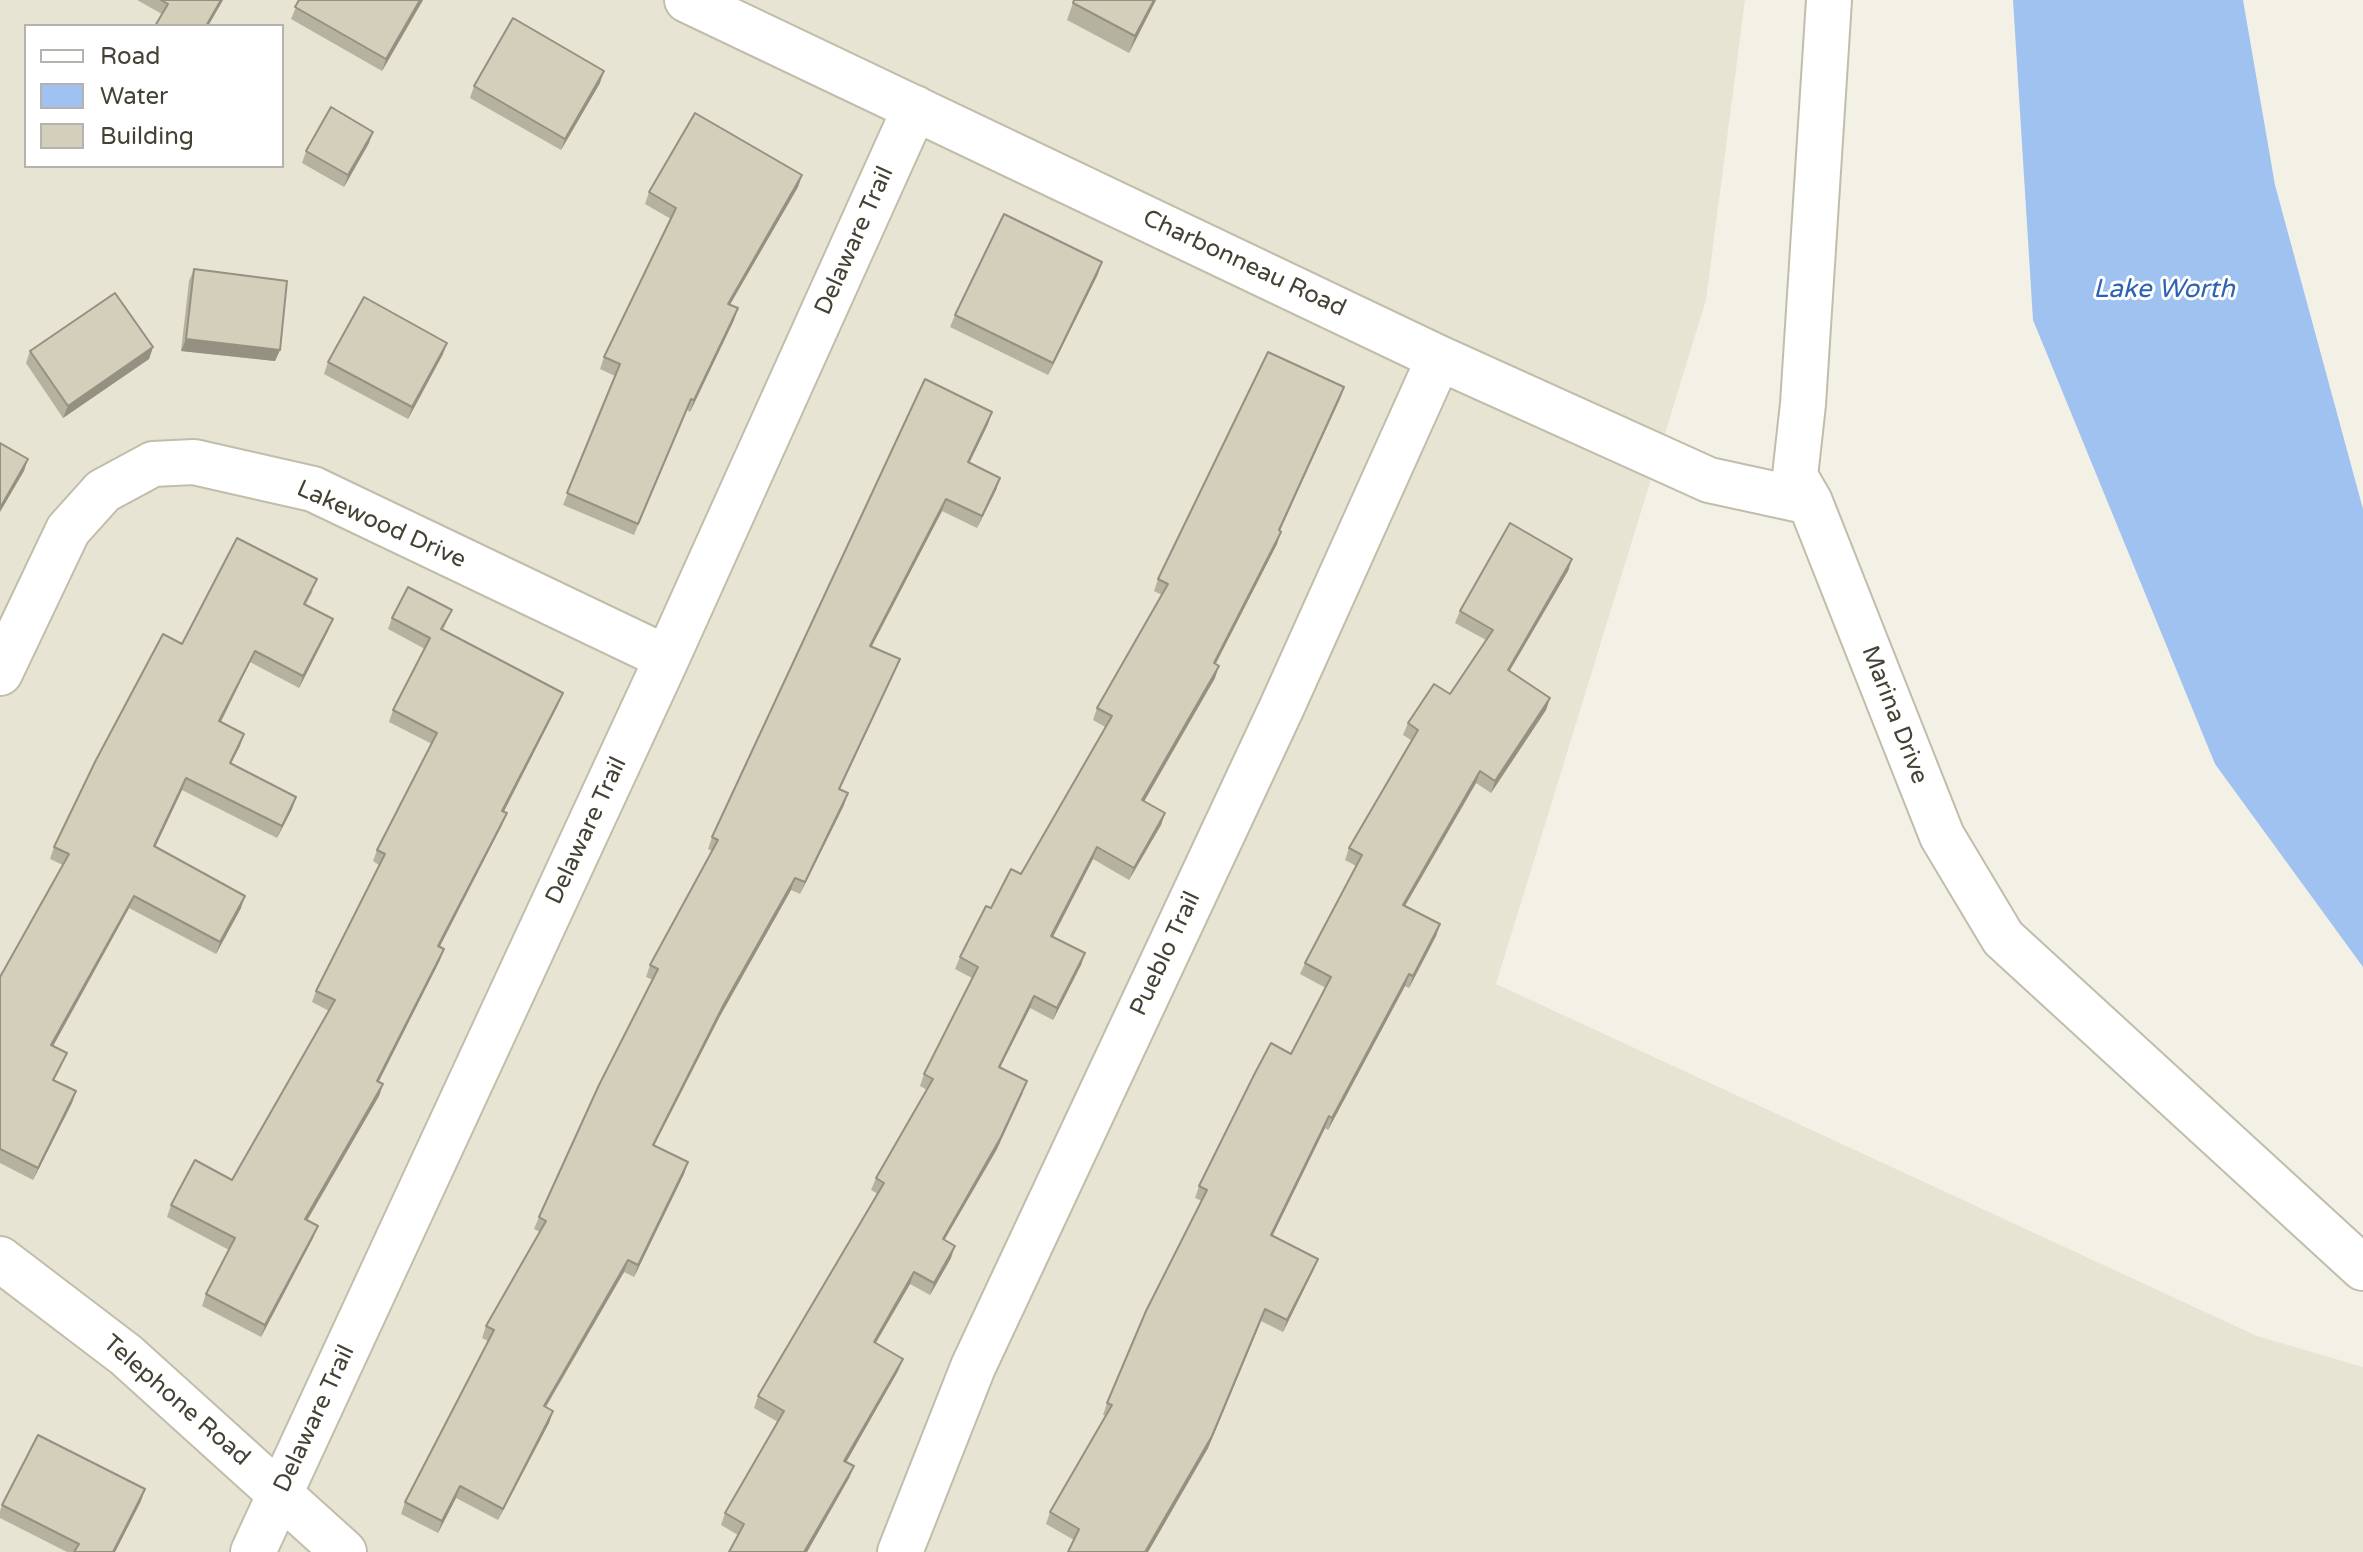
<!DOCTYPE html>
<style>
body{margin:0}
#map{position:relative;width:2363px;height:1552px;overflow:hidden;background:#f3f1e5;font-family:"Varela Round",sans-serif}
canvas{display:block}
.legend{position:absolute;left:24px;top:24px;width:260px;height:144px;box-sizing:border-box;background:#fff;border:2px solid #b5b3ae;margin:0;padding:10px 14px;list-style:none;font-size:24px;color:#454134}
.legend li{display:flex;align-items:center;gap:16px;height:40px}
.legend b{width:40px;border:2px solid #b5b3ae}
</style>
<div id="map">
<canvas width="2363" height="1552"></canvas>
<ul class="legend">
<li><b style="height:10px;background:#fff"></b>Road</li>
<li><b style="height:22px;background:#a0c2f1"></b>Water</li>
<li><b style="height:22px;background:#d4cfba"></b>Building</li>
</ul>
</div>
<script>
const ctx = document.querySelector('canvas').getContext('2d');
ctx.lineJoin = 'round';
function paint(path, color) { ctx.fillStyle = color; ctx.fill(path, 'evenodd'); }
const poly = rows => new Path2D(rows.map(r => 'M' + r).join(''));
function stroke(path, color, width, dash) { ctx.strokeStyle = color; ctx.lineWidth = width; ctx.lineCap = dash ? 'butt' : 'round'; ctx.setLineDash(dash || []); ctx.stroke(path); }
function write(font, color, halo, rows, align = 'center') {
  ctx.font = font + ' "Varela Round",sans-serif'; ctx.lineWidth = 6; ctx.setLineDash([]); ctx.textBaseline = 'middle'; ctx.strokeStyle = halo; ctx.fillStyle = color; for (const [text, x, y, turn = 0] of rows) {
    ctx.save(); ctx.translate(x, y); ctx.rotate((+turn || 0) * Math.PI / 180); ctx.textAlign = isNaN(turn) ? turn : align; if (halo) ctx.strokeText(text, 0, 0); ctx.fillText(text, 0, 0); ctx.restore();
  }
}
paint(poly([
 [0,0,1745,0,1706,300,1496,984,2257,1336,2363,1367,2363,1552,0,1552],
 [26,26,282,26,282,166,26,166]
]), '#e7e4d3');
paint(poly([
 [2013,0,2243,0,2275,185,2363,509,2363,967,2215,764,2033,320]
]), '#a0c2f1');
const minor = poly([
 [687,0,1439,358,1709,480,1810,502],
 [1829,0,1803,404,1795,476,1810,502,1942,836,2003,938,2363,1268],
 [0,673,68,530,103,491,153,464,194,462,313,489,667,658],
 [0,1259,126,1355,344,1552],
 [253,1552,667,658,915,108],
 [900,1552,973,1367,1281,709,1439,358]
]);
stroke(minor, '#c1bdaa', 48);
stroke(minor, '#fff', 44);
paint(poly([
 [137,0,223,0,208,26,155,26,162,14],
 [299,0,423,0,382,71,291,19],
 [1074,0,1156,0,1129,53,1067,20],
 [600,83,561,150,470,98,474,86],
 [369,143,344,187,302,163,306,151],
 [802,175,798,187,730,304,734,320,690,412,687,410,634,535,563,505,615,376,600,369,604,357,671,219,645,204,649,192],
 [194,269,280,350,275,361,181,351,189,281],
 [1098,274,1048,375,950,327,955,315],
 [153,347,149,359,63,418,26,363,30,351],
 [443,354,408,419,324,374,328,362],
 [1344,387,1280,531,1277,544,1215,664,1215,678,1144,801,1165,813,1161,825,1129,880,1093,859,1053,937,1085,953,1081,965,1053,1020,1030,1008,1000,1068,1023,1093,997,1149,944,1240,951,1258,930,1295,910,1284,876,1343,903,1359,898,1371,846,1462,854,1466,849,1478,807,1552,729,1552,738,1535,721,1525,725,1513,778,1422,754,1408,758,1396,878,1194,871,1190,876,1178,927,1090,920,1086,924,1074,972,978,955,969,960,957,991,908,1021,874,1105,727,1093,720,1097,708,1162,595,1154,591,1158,579],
 [988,424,969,463,1000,478,996,490,977,528,942,511,872,646,895,671,840,789,844,805,800,894,791,890,720,1016,654,1146,688,1162,684,1174,634,1277,624,1272,546,1407,553,1411,549,1423,498,1520,456,1498,438,1533,401,1514,405,1502,488,1341,482,1338,486,1326,540,1232,534,1229,539,1217,653,980,646,977,650,965,712,851,708,849,712,837],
 [1572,559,1568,571,1509,672,1550,698,1546,710,1491,793,1476,783,1405,906,1440,924,1436,936,1409,988,1405,986,1328,1130,1325,1128,1272,1236,1318,1259,1313,1271,1283,1332,1261,1321,1208,1448,1148,1552,1068,1552,1074,1540,1046,1524,1050,1512,1106,1416,1103,1415,1107,1403,1202,1201,1195,1198,1199,1186,1291,1054,1326,988,1300,974,1305,963,1356,866,1345,860,1349,848,1411,740,1403,735,1408,723,1450,694,1486,640,1455,623,1460,611],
 [313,591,306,604,328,631,299,688,250,662,221,722,244,734,231,763,296,797,292,809,277,838,182,790,155,847,241,908,216,954,129,908,53,1046,62,1065,54,1080,76,1091,72,1103,33,1180,0,1163,0,977,63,865,50,859,54,847,182,644],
 [452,610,443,630,558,705,504,811,502,825,439,946,440,960,378,1082,383,1084,379,1096,307,1220,313,1238,261,1337,202,1306,206,1294,229,1250,167,1217,171,1205,232,1180,329,1011,312,1002,316,991,379,865,373,861,377,850,432,744,389,722,393,710,425,649,388,629,392,618],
 [141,1501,115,1552,67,1552,0,1518,0,1511,2,1505]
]), '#b6b2a0');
paint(poly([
 [221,0,223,0,208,26,206,26],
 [420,0,423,0,382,71,386,59],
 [1154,0,1156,0,1129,53,1135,36],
 [604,71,600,83,561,150,565,139],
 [373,132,369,143,344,187,348,175],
 [802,175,798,187,724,315,728,304],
 [1102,262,1098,274,1048,375,1053,363],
 [738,308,734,320,690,412,694,400],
 [186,339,280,350,275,361,181,351],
 [447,343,443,354,408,419,412,407],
 [153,347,149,359,63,418,68,406],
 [1344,387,1340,399,1274,542,1279,530],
 [992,412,988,424,964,474,968,462],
 [28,459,24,471,0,512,0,508],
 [1000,478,996,490,977,528,982,516],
 [946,499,942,511,866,657,870,646],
 [1281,532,1277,544,1210,675,1214,663],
 [1572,559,1568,571,1503,682,1508,670],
 [333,619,328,631,299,688,303,676],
 [255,651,250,662,215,733,219,721],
 [900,659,895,671,834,801,839,789],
 [1219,666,1215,678,1138,812,1142,800],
 [563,693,558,705,498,823,502,811],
 [1550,698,1546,710,1491,793,1495,781],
 [244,734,240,746,225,775,230,763],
 [1480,771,1476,783,1399,916,1403,905],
 [186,778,182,790,150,858,154,846],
 [848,793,844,805,800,894,805,882],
 [296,797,292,809,277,838,282,826],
 [507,813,502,825,434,958,438,946],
 [1165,813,1161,825,1129,880,1134,868],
 [1097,847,1093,859,1047,948,1051,936],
 [795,878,791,890,720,1016,648,1157,653,1145,724,1004],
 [134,896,129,908,47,1057,51,1045],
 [245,896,241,908,216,954,220,942],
 [1440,924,1436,936,1409,988,1413,976],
 [444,949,440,960,373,1093,377,1081],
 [1085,953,1081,965,1053,1020,1057,1008],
 [1409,974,1405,986,1328,1130,1332,1118],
 [1034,996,1030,1008,994,1079,999,1067],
 [1027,1081,997,1149,938,1251,943,1239],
 [383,1084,379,1096,301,1231,305,1219],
 [76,1091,72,1103,33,1180,38,1168],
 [1329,1116,1325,1128,1267,1247,1271,1235],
 [688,1162,684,1174,634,1277,638,1265],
 [318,1226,313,1238,261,1337,265,1325],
 [955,1246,951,1258,930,1295,934,1283],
 [1318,1259,1313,1271,1283,1332,1287,1320],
 [628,1260,624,1272,539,1418,544,1406],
 [914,1272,910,1284,869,1354,874,1342],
 [1261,1321,1208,1448,1148,1552,1145,1552],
 [903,1359,898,1371,840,1473,844,1461],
 [553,1411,549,1423,498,1520,503,1509],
 [854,1466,849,1478,807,1552,804,1552],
 [460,1486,456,1498,438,1533,442,1521],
 [145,1489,141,1501,115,1552,113,1552]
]), '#949182');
const building = poly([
 [161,0,221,0,206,26,155,26,168,4,161,0],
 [299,0,420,0,386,59,295,7,299,0],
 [1074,0,1154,0,1135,36,1073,3,1074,0],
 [513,18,604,71,565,139,474,86,513,18],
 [331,107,373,132,348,175,306,151,331,107],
 [695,113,802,175,728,304,738,308,694,400,691,399,638,524,567,493,620,364,604,357,676,208,649,192,695,113],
 [1004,214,1102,262,1053,363,955,315,1004,214],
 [194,269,287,281,280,350,186,339,194,269],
 [115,293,153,347,68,406,30,351,115,293],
 [364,297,447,343,412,407,328,362,364,297],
 [1268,352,1344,387,1279,530,1281,532,1214,663,1219,666,1142,800,1165,813,1134,868,1097,847,1051,936,1085,953,1057,1008,1034,996,999,1067,1027,1081,1001,1137,943,1239,955,1246,934,1283,914,1272,874,1342,903,1359,844,1461,854,1466,804,1552,729,1552,744,1524,725,1513,784,1411,758,1396,884,1183,876,1178,933,1079,924,1074,978,967,960,957,986,906,991,908,1011,869,1021,874,1112,716,1097,708,1168,584,1158,579,1268,352],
 [925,379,992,412,968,462,1000,478,982,516,946,499,870,646,900,659,839,789,848,793,805,882,795,878,724,1004,653,1145,688,1162,638,1265,628,1260,544,1406,553,1411,503,1509,460,1486,442,1521,405,1502,494,1330,486,1326,546,1221,539,1217,599,1085,658,969,650,965,718,840,712,837,925,379],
 [0,443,28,459,0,508,0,443],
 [1510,523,1572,559,1508,670,1550,698,1495,781,1480,771,1403,905,1440,924,1413,976,1409,974,1332,1118,1329,1116,1271,1235,1318,1259,1287,1320,1265,1309,1212,1436,1145,1552,1068,1552,1079,1529,1050,1512,1112,1405,1107,1403,1146,1311,1207,1190,1199,1186,1255,1073,1271,1043,1291,1054,1331,977,1305,963,1362,855,1349,848,1418,730,1408,723,1434,684,1450,694,1493,630,1460,611,1510,523],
 [237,538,317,579,304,604,333,619,303,676,255,651,219,721,244,734,230,763,296,797,282,826,186,778,154,846,245,896,220,942,134,896,51,1045,67,1053,53,1080,76,1091,38,1168,0,1149,0,977,69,854,54,847,96,760,163,634,182,644,237,538],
 [408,587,452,610,441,629,563,693,502,811,507,813,438,946,444,949,377,1081,383,1084,305,1219,318,1226,265,1325,206,1294,235,1238,171,1205,195,1160,232,1180,335,1000,316,991,385,854,377,850,437,733,393,710,430,638,392,618,408,587],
 [38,1435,145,1489,113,1552,74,1552,79,1544,2,1505,38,1435]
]);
paint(building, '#d4cfba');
stroke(building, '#949182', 2);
write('24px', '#454134', '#fff', [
 ["Delaware Trail",855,241,-66],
 ["Charbonneau Road",1244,264,25],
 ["Lakewood Drive",381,525,24],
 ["Marina Drive",1894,715,69],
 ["Delaware Trail",587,831,-65],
 ["Pueblo Trail",1166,954,-65],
 ["Telephone Road",176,1401,41],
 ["Delaware Trail",315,1419,-65]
]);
write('italic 26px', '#2d63b2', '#fff', [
 ["Lake Worth",2164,290]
]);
</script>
